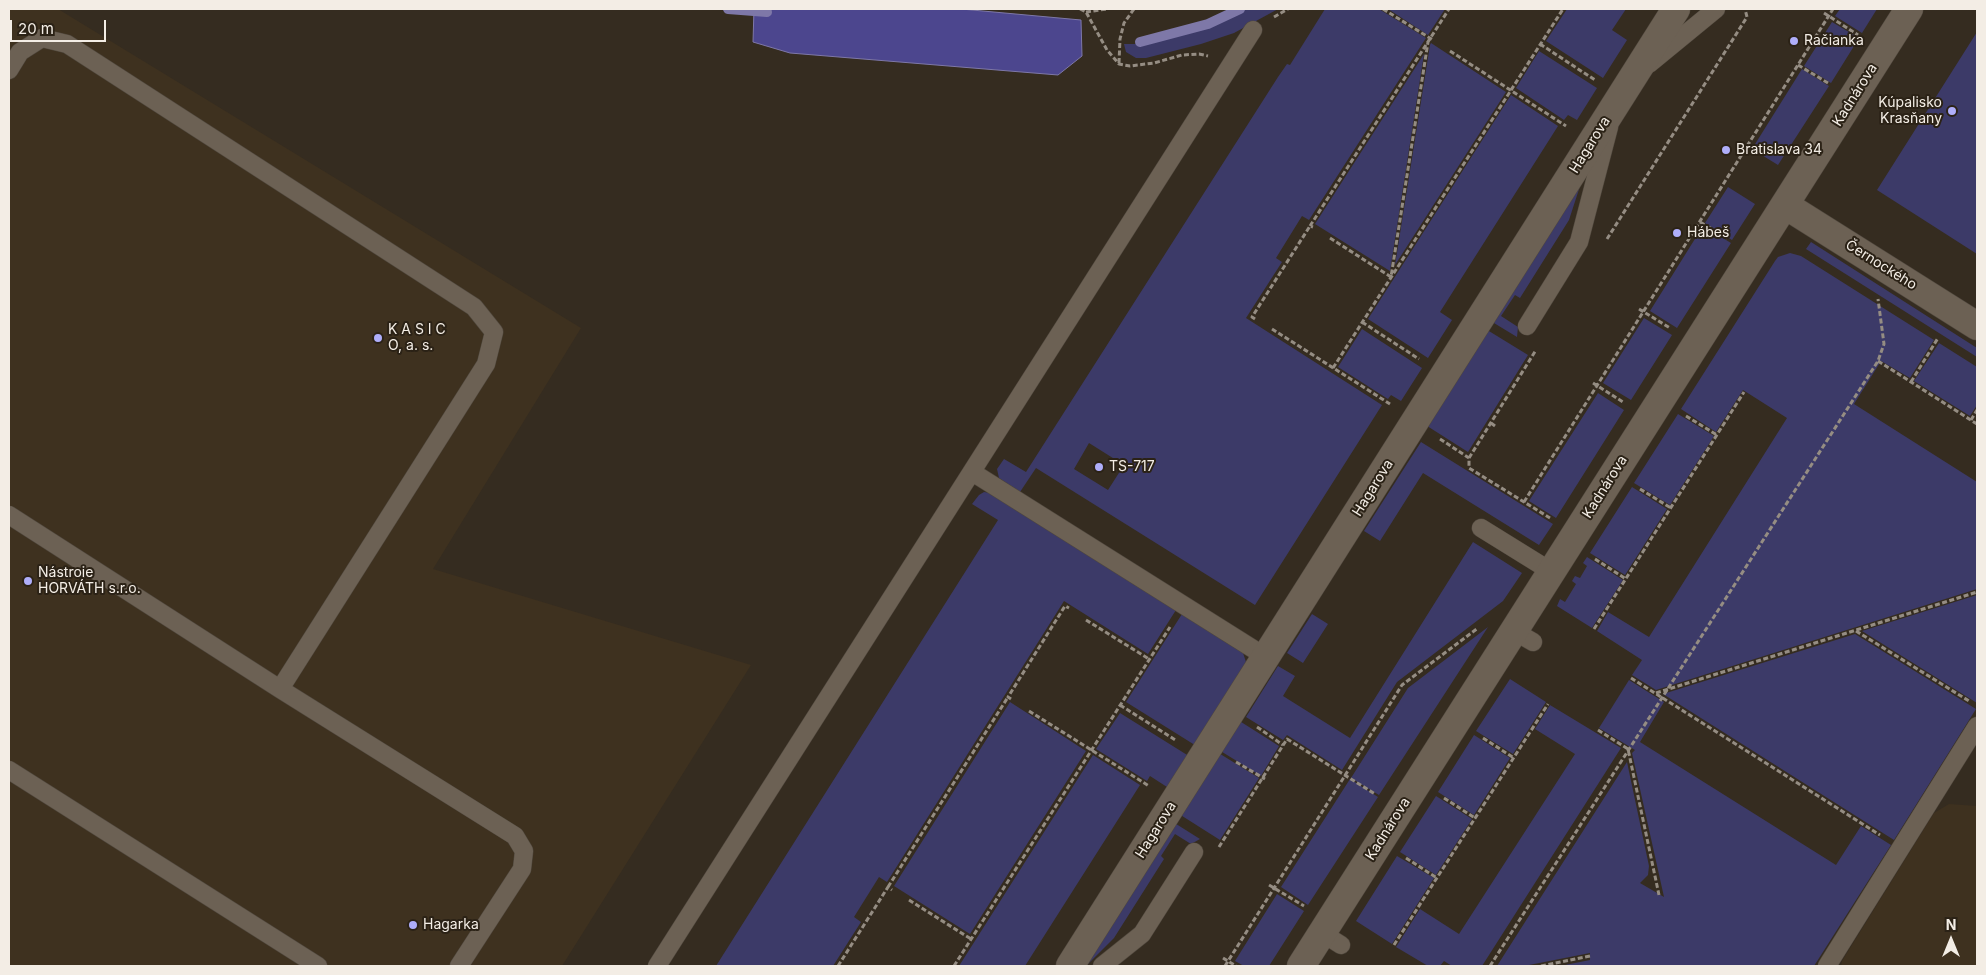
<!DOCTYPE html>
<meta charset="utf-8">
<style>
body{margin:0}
#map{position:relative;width:1986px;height:975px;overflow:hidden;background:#352c20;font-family:Inter,sans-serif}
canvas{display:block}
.frame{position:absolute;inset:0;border:10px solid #f3ede5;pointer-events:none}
.north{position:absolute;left:1926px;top:915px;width:50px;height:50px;-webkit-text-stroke:4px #2b2216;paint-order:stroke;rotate:0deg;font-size:14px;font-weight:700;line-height:20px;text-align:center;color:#f3ede5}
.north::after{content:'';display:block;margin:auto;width:18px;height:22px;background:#f3ede5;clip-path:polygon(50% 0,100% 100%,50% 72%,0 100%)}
.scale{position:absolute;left:10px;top:20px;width:96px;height:22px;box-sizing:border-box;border:2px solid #f3ede5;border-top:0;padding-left:6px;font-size:15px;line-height:18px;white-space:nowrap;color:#f3ede5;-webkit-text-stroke:4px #2b2216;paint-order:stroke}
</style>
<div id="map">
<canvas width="1986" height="975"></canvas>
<div class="frame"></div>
<div class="north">N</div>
<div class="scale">20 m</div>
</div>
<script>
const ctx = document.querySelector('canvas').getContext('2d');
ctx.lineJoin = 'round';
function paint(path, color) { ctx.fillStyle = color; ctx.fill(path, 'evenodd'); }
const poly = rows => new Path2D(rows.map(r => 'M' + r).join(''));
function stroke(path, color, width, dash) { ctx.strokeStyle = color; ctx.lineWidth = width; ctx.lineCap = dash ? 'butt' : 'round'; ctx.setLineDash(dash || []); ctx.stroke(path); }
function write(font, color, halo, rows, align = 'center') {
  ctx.font = font + ' Inter,sans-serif'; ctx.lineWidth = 4; ctx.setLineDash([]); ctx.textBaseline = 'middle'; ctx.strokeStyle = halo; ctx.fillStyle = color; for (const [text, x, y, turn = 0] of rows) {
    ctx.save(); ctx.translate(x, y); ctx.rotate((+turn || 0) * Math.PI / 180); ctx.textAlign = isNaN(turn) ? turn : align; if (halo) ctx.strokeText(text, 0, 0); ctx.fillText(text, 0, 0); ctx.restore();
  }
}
paint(poly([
 [9,9,58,9,581,328,433,569,751,665,562,966,9,966],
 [1949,804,1977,806,1977,966,1841,966,1842,961,1934,813]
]), '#3e311f');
paint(poly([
 [1246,9,1278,9,1234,33,1201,44,1146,58,1136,58,1126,52,1124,44,1139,44,1184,34,1209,26],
 [1325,9,1379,9,1426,38,1309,220,1302,216,1276,258,1282,262,1246,318,1382,405,1255,605,1036,468,1020,492,999,478,997,469,1004,459,1026,472,1278,77,1287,64,1290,65],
 [1089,443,1124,465,1108,490,1074,469],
 [1388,9,1445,9,1428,35],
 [1567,9,1626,9,1612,30,1627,40,1603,78,1546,41],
 [1840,9,1877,9,1862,33,1835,16],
 [1832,22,1859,38,1831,83,1804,66],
 [1977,32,1977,254,1877,190],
 [1431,43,1506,92,1395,265,1430,45],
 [1539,51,1597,88,1577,120,1568,115,1564,120,1516,88],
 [1424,54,1390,271,1315,224],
 [1802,69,1829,86,1778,165,1752,149],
 [1511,95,1558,126,1440,312,1452,320,1428,358,1368,319],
 [1581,183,1569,220,1520,298,1515,295,1501,316,1518,327,1517,337,1489,320],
 [1728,187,1755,204,1732,240,1705,223],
 [1703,226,1731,243,1677,328,1650,311],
 [1811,242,1977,348,1977,357,1806,249],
 [1790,253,1801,256,1934,340,1910,378,1881,361,1854,404,1977,482,1977,589,1656,690,1632,675,1642,660,1597,631,1608,612,1649,637,1787,418,1743,390,1716,432,1681,409,1775,261,1778,257],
 [1644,318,1672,335,1631,400,1603,383],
 [1484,328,1528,355,1468,452,1424,424],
 [1362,329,1422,368,1401,401,1391,395,1388,399,1338,367],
 [1939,343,1977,367,1977,405,1970,416,1914,381],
 [1598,393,1624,410,1556,518,1529,501],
 [1678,414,1714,436,1670,505,1634,483],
 [1421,442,1553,524,1539,545,1423,473,1380,541,1364,531],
 [1632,487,1667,509,1625,575,1590,553],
 [984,492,990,493,1176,610,1148,654,1064,601,887,882,879,877,854,917,861,922,833,966,716,966,998,520,972,504,979,495],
 [1473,542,1522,573,1503,601,1397,682,1342,770,1287,735,1283,740,1246,717,1278,666,1295,676,1283,696,1350,738],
 [1587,557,1623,580,1592,628,1557,606,1560,599,1565,602,1576,584,1572,581,1575,576,1580,578,1587,566,1583,563],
 [1977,595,1977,703,1862,631],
 [1182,614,1243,653,1248,668,1198,747,1126,702],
 [1312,614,1328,624,1303,663,1287,653],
 [1488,627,1379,795,1351,778,1408,688],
 [1855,634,1976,709,1894,840,1663,694],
 [1510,679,1546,702,1513,754,1476,731],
 [1629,680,1664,702,1640,742,1836,865,1861,826,1891,845,1814,966,1560,966,1590,960,1590,953,1524,966,1497,966,1627,762,1649,866,1648,875,1640,883,1664,897,1632,753,1635,750,1599,728],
 [1010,702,1086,751,970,934,894,886],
 [1550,705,1621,748,1482,966,1452,966,1444,961,1440,966,1428,966,1396,947,1420,909,1459,934,1575,754,1535,729],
 [1120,713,1192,758,1167,787,1150,776,1147,781,1096,749],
 [1238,720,1279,746,1261,776,1219,750],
 [1474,735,1510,758,1474,815,1438,792],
 [1217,752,1259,778,1220,840,1179,814],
 [1093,755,1140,785,1025,966,959,966],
 [1350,779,1378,797,1308,905,1281,887],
 [1436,796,1472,819,1436,875,1400,852],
 [1173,822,1200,839,1191,844,1175,834,1161,856,1164,859,1114,938,1086,966],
 [1397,856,1434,878,1392,944,1356,921],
 [1277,894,1304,911,1269,966,1244,966,1235,961]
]), '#3c3a68');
const water = poly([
 [754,9,961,9,1081,20,1082,56,1058,75,790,53,753,42,754,9]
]);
paint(water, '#4c468e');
stroke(water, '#7e78a8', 1);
stroke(poly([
 [728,9,767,12],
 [1140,42,1208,24,1240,9]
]), '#7e78a8', 10);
const lane = poly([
 [1649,64,1716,9],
 [9,70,20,52,42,38,67,44,474,307,494,332,486,364,280,689],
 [1527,326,1579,242,1609,127],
 [972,472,1266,657],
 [9,515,280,689,515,836,524,851,522,869,459,966],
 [1481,528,1552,572],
 [1514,631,1533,642],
 [9,770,318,966],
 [1322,933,1341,945],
 [657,966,1253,30],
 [1102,966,1142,934,1194,852],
 [1827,966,1977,726]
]);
const street = poly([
 [1785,205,1977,326],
 [1070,966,1676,9],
 [1301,966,1909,9]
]);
stroke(lane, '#50483e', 19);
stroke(street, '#50483e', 29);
stroke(poly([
 [1080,9,1086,12,1107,50,1119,64,1130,66,1154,63,1182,55,1199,54,1208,56],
 [1383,9,1433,40],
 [1086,12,1107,9],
 [1824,13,1858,35],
 [1274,17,1288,9],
 [1540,44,1595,80],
 [1450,51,1566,126],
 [1119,63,1120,39,1124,23,1134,9],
 [1798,65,1828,83],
 [1700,222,1727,238],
 [1310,226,1449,9],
 [1330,238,1391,277,1428,42],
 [1607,239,1747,17,1745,9],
 [1639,309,1670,328],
 [1255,319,1252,317,1310,226,1313,227],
 [1362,322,1419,359],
 [1272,329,1390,404],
 [1878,361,1977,424],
 [1333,368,1563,9],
 [1911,382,1938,338],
 [1593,383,1623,402],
 [1686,416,1717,435],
 [1971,420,1977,410],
 [1491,423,1495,426],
 [1440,439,1469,458,1469,468,1550,518],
 [1469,458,1536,350],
 [1640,489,1671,508],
 [1524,502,1833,9],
 [1595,559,1626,579],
 [1086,620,1149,659],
 [1594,629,1744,392],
 [1856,631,1969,701],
 [1631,678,1880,835],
 [1656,693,1977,592],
 [1011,699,1008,697,1065,606,1069,608],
 [1120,705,1177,741],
 [1029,711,1149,786],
 [1257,727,1283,745],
 [1598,730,1628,749,1659,895],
 [1483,738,1514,758],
 [1236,762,1265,779],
 [1444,798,1475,818],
 [1219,847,1287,739,1375,794],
 [1406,858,1437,878],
 [1269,885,1304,906],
 [888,887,1008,697],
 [909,900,971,939],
 [1394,945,1548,704],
 [1223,958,1236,966],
 [838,966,888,887,892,890],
 [954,966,1170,627],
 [1225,966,1402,685,1478,628],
 [1490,966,1878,361,1884,344,1878,299],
 [1541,966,1590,956]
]), '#958d83', 3, [5, 2.5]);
stroke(lane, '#6c6154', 18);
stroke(street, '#6c6154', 28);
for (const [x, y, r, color] of [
 [1794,41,5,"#afaefa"],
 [1952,111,5,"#afaefa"],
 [1726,150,5,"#afaefa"],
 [1677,233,5,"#afaefa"],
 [378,338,5,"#afaefa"],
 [1099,467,5,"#afaefa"],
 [28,581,5,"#afaefa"],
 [413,925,5,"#afaefa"]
]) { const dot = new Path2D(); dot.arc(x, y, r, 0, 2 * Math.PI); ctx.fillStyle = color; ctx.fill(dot); stroke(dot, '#2b2216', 2); }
write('14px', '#f3ede5', '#2b2216', [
 ["Račianka",1804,41],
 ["Kúpalisko",1942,103,"right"],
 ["Krasňany",1942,119,"right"],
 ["Bratislava 34",1736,150],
 ["Hábeš",1687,233],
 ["K A S I C",388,330],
 ["O, a. s.",388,346],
 ["TS-717",1109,467],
 ["Nástroje",38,573],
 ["HORVÁTH s.r.o.",38,589],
 ["Hagarka",423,925]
], 'left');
write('14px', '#f3ede5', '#2b2216', [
 ["Kadnárova",1855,95,-58],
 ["Hagarova",1590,145,-58],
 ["Černockého",1881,265,32],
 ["Kadnárova",1605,487,-58],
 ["Hagarova",1373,488,-58],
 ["Kadnárova",1388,829,-58],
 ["Hagarova",1156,830,-58]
]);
</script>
